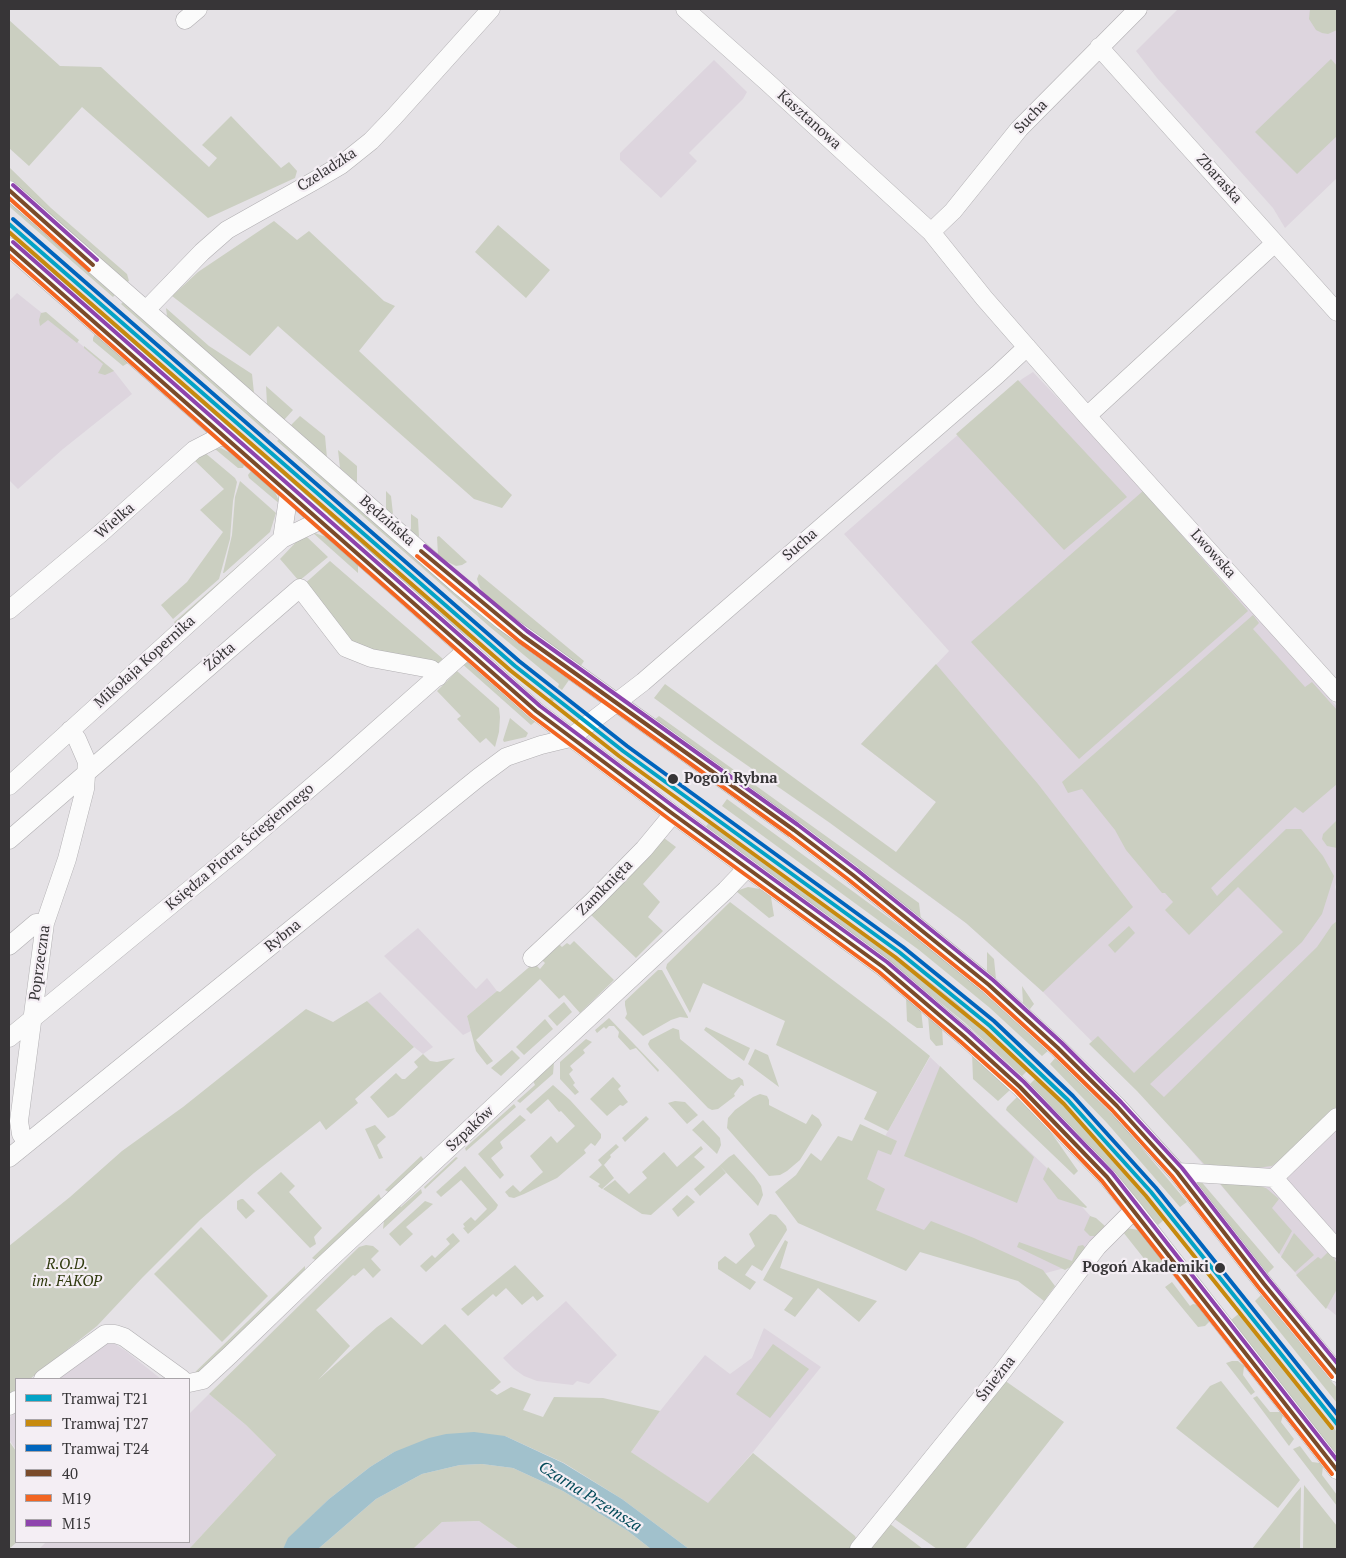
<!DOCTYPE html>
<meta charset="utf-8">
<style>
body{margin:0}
#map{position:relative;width:1346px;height:1558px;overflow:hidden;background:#e5e2e6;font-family:"PT Serif",serif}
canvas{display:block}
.frame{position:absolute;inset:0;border:10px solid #373537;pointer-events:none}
.legend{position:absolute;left:15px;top:1378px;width:175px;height:165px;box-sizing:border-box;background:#f4eef4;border:1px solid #a8a4a8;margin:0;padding:6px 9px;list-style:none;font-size:15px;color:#373537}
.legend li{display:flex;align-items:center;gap:10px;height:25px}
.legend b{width:25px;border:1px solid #a8a4a8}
</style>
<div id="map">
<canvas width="1346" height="1558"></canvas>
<div class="frame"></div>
<ul class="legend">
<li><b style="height:6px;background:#03a3c6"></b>Tramwaj T21</li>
<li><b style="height:6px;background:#c78a0e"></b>Tramwaj T27</li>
<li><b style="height:6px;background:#0065bd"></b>Tramwaj T24</li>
<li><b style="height:6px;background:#7a4b2a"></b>40</li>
<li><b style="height:6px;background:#f26522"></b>M19</li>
<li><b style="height:6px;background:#8e44ad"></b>M15</li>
</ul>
</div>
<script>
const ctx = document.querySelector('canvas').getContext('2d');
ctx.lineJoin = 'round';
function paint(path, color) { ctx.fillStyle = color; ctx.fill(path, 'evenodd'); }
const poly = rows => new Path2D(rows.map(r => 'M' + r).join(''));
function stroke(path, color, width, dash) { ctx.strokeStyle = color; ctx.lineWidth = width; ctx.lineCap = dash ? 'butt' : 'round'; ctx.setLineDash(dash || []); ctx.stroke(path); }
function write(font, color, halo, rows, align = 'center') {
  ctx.font = font + ' "PT Serif",serif'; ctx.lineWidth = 4.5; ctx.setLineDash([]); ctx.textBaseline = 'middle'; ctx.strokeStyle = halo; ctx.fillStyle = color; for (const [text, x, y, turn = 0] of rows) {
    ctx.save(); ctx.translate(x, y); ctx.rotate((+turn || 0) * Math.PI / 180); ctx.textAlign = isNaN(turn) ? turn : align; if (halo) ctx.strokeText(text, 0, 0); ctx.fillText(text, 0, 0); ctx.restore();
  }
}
paint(poly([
 [1178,9,1337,9,1337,178,1285,228,1273,208,1157,78,1136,51],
 [714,60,747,92,743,99,689,153,697,161,661,198,620,160,620,153],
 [17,293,114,371,132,394,63,449,18,489,9,480,9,301],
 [1033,372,1145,490,1337,707,1337,879,1335,887,1337,896,1337,1316,1321,1303,1138,1088,1043,992,966,923,888,866,896,853,936,802,861,744,949,651,844,534,1022,379],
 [418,928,476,989,487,978,497,991,467,1016,471,1031,463,1035,384,956],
 [380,992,433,1047,423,1054,414,1047,367,1001],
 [930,1057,1048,1169,1103,1230,1072,1266,1046,1273,973,1254,846,1205],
 [566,1301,617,1355,589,1384,577,1381,573,1385,537,1381,524,1376,514,1369,503,1358],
 [764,1328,821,1367,753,1452,708,1504,631,1452,660,1411,705,1355,730,1374,752,1358],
 [106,1344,115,1344,126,1351,161,1379,59,1379],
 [209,1394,246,1425,276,1455,189,1549,39,1549,46,1542,189,1542,189,1414],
 [16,1412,16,1450,9,1439,9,1418],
 [479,1521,519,1549,413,1549,442,1522]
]), '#ddd5de');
paint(poly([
 [1310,9,1337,9,1337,30,1328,34,1322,33,1316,30,1309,19],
 [9,20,60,66,101,67,209,167,217,158,202,145,231,116,281,168,289,162,297,171,295,178,208,218,82,107,29,166,9,148],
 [1331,59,1337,66,1337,136,1297,174,1255,132],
 [9,167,51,208,127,274,129,281,127,282,116,272,9,179],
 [9,202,33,223,115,295,113,297,12,209,9,206],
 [274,221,297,240,309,231,384,301,395,306,359,351,512,495,502,508,474,499,278,326,250,356,172,296,198,272],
 [498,225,550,270,526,298,475,252],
 [9,231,101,311,98,314,9,235],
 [123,302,271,431,269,434,121,304],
 [166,308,209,346,252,374,254,393,170,320,167,316],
 [46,312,79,340,77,343,48,320,40,326,39,320,41,313],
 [109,318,257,448,255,451,106,321],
 [95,334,128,363,123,366,93,341,93,338],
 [84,346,113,370,114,371,105,375,98,373,103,364,84,348],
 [1018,380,1127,497,1064,550,956,434],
 [266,386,293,410,284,420,267,404],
 [300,416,325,436,327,458,291,425],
 [280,438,475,609,517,643,569,680,562,690,558,687,559,684,490,627,277,441],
 [221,448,230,453,244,465,243,468,238,468,215,449],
 [338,450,357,466,357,483,340,468],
 [204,452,235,478,237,482,233,501,230,539,219,579,173,619,161,605,187,582,223,532,200,510,224,489,193,459],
 [265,455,492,653,549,699,551,697,554,700,550,704,463,633,263,458],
 [251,471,275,492,281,505,249,478,248,475],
 [240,481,276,513,270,532,224,573,223,573,232,535,235,497],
 [386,491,391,496,393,514,386,509],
 [1143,491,1248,611,1079,759,971,642],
 [411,514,418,519,419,537,411,531],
 [312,532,326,537,332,542,358,565,358,573],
 [439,536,467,562,462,565,456,566,440,558,438,555,437,537],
 [271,537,270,538,176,625,174,622],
 [307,537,328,557,299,581,280,559,297,541],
 [330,561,443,659,434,667,361,650,330,621,301,587],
 [479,574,584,661,580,667,520,624,487,597,480,588,477,579],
 [1253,615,1259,623,1253,629,1305,687,1312,682,1337,710,1337,784,1303,813,1295,807,1211,888,1217,896,1286,829,1301,829,1323,856,1334,876,1322,914,1302,942,1150,1084,1164,1097,1317,947,1332,925,1337,921,1337,1106,1291,1151,1272,1166,1248,1169,1204,1164,1137,1091,1089,1044,1098,1036,1134,1073,1283,932,1238,887,1189,935,1165,910,1173,902,1165,893,1162,893,1126,850,1115,830,1082,789,1068,793,1062,782],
 [466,661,468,663,536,721,531,725,460,662],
 [936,664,1038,784,1133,907,1043,992,966,923,830,823,715,743,654,698,665,684,896,852,936,802,861,744],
 [457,671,499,708,500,717,499,732,495,747,486,738,480,743,457,719,461,716,437,691],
 [659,716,919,903,921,920,851,862,654,720],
 [510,718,528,733,526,737,504,742,503,740],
 [727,799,930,948,974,983,1049,1050,1042,1056,990,1008,919,950,722,806],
 [1337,820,1337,848,1327,846,1322,839,1323,834],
 [710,821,897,956,959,1005,1029,1069,1022,1076,964,1022,890,962,705,828],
 [664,838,676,847,643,884,660,902,648,917,663,931,636,958,589,913],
 [748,887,760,889,771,897,774,916,769,918,736,891],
 [730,902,888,1022,930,1056,888,1131,864,1119,877,1092,776,1045,785,1021,703,983,690,1013,666,968,667,964],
 [1129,926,1135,933,1115,953,1108,945],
 [574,941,614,980,580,1013,564,995,559,999,540,979,476,1040,493,1061,487,1065,476,1051,467,1016,497,991,500,992,534,963,540,969,545,963,540,958,557,942,562,947,567,943,570,945],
 [987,952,994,959,996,979,987,971],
 [658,970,662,970,688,1017,688,1018,680,1017,671,1020,643,1036,625,1018,627,1014,625,1005,625,1001],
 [1022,986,1034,1004,1030,1009,1023,1003],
 [906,997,921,1010,923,1028,917,1028,907,1021],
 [367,1001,414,1047,355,1099,358,1103,326,1130,320,1121,254,1173,200,1220,142,1278,97,1326,30,1379,16,1379,16,1390,9,1396,9,1246,70,1197,122,1151,183,1107,306,1009,333,1022],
 [564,1002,572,1012,557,1026,548,1016],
 [928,1016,942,1027,943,1045,936,1046,930,1039],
 [609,1018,659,1070,658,1072,636,1048,630,1050,618,1037,619,1032,614,1026,609,1026,606,1029,604,1027,597,1033,595,1030],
 [545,1019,553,1029,524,1055,516,1047],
 [706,1027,750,1048,744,1061,704,1030],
 [673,1028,679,1030,680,1039,728,1078,732,1080,739,1077,743,1080,744,1086,741,1085,734,1094,735,1096,718,1109,712,1110,708,1108,650,1048,648,1044,650,1040],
 [586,1039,592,1042,583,1050,585,1053,570,1066,573,1070,569,1074,575,1083,573,1085,579,1092,575,1095,560,1079,560,1062],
 [755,1049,768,1055,779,1087,748,1064],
 [512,1050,520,1058,501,1076,491,1068],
 [972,1053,1010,1090,998,1101,973,1079],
 [423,1054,430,1061,437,1062,455,1058,394,1115,388,1118,370,1097,396,1073,402,1079,405,1079,418,1067,414,1062],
 [1056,1057,1125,1128,1187,1202,1180,1207,1107,1123,1050,1064],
 [554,1062,553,1074,520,1103,517,1101,535,1085,533,1081],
 [940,1066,1034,1157,1017,1203,904,1156],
 [613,1077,621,1086,618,1089,628,1102,623,1106,620,1105,607,1116,590,1099],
 [1037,1077,1105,1148,1166,1218,1158,1225,1101,1159,1030,1084],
 [553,1085,570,1100,601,1134,601,1138,595,1146,591,1143,584,1150,586,1153,557,1178,524,1194,514,1198,509,1197,505,1192,513,1185,520,1192,543,1172,530,1156,551,1136,557,1143,575,1126,561,1111,559,1112,548,1099,531,1114,526,1109],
 [760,1094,767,1096,769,1100,769,1105,806,1124,812,1114,819,1119,822,1125,800,1160,787,1171,780,1175,769,1176,727,1128,728,1118,735,1110,753,1097],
 [1017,1097,1050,1131,1078,1171,1074,1175,1006,1110,1007,1107],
 [675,1101,685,1102,698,1115,687,1124,668,1103],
 [514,1104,516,1107,466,1151,465,1148],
 [520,1115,526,1120,500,1142,503,1148,491,1158,504,1175,500,1179,478,1154],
 [646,1116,649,1119,625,1142,622,1138],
 [703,1120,720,1138,721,1145,717,1154,692,1130],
 [860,1124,897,1141,891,1155,878,1150,867,1179,885,1189,876,1210,924,1230,931,1221,974,1238,1043,1270,1055,1286,1044,1301,1018,1281,920,1252,906,1271,798,1223,775,1192,796,1175,811,1153,821,1161,838,1136,852,1141],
 [375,1125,386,1137,377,1145,383,1158,379,1159,365,1129],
 [616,1144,619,1147,610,1155,611,1157,604,1165,614,1178,602,1189,598,1186,600,1184,589,1177,602,1165,598,1160],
 [701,1146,703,1149,694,1157,705,1167,651,1215,642,1214,603,1189,615,1180,629,1194,647,1178,642,1172,664,1152,677,1167],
 [734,1154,754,1176,761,1186,763,1195,758,1206,720,1166,726,1173,700,1196,694,1189,729,1157],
 [421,1156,425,1161,390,1193,385,1190],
 [456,1157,458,1158,427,1187,425,1189,424,1187],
 [465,1166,498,1205,496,1209,468,1234,463,1228,465,1227,463,1224,471,1217,475,1221,487,1209,461,1180,441,1197,436,1192],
 [1048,1167,1087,1207,1086,1208,1058,1199,1043,1179],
 [281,1172,295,1186,289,1192,322,1228,314,1237,316,1244,310,1248,257,1193],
 [1199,1179,1274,1267,1267,1274,1196,1185,1195,1181],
 [1217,1180,1257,1185,1266,1188,1279,1199,1272,1208,1292,1231,1279,1254],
 [421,1189,422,1193,383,1229,384,1220,398,1204,401,1207],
 [379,1194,382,1201,317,1261,312,1258],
 [687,1195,695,1202,678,1217,672,1209],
 [241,1199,243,1199,255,1211,246,1219,237,1209,237,1201],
 [425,1201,433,1204,406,1227,413,1234,400,1246,389,1234],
 [770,1214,776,1215,786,1226,787,1230,762,1271,752,1265,745,1275,756,1282,750,1290,721,1271,718,1269,718,1262,725,1256,736,1264,755,1246,749,1234],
 [1090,1216,1096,1218,1105,1226,1095,1236,1090,1236,1084,1230],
 [201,1227,268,1296,222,1342,154,1274],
 [1127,1228,1138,1230,1164,1260,1163,1270,1157,1275,1123,1232],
 [453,1233,460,1241,426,1272,420,1266,432,1255,435,1258,450,1244,446,1239],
 [1294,1233,1314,1255,1295,1272,1281,1257],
 [785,1240,788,1242,780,1268,877,1301,859,1322,818,1288,795,1317,784,1310,793,1298,763,1280],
 [1019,1242,1072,1261,1078,1246,1083,1245,1087,1250,1077,1263,1065,1270,1017,1247],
 [366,1245,373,1246,379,1251,371,1259,381,1270,373,1278,364,1268,355,1276,353,1275,316,1310,350,1346,318,1380,377,1327,391,1317,422,1345,445,1324,501,1382,493,1389,490,1390,497,1395,511,1387,531,1394,523,1410,543,1417,554,1397,603,1398,660,1411,631,1452,708,1503,753,1453,855,1536,861,1549,689,1549,622,1499,564,1463,505,1436,394,1452,370,1467,329,1499,289,1538,283,1549,189,1549,276,1455,246,1425,209,1394,359,1247],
 [1330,1250,1337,1264,1337,1289,1326,1309,1296,1275,1318,1257,1321,1259],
 [515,1265,544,1296,537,1301,533,1296,522,1305,506,1288,496,1297,493,1294,468,1316,461,1309],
 [305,1266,305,1271,205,1371,191,1376],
 [1172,1282,1190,1306,1193,1304,1199,1305,1210,1321,1205,1326,1198,1327,1165,1287],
 [1261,1295,1337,1388,1337,1403,1255,1301],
 [1241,1312,1337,1432,1337,1457,1231,1320],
 [773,1344,809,1369,770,1418,736,1394],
 [1232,1361,1238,1361,1244,1366,1243,1375,1255,1392,1251,1395,1226,1363],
 [1004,1380,1064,1422,965,1549,937,1549,893,1518],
 [1221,1381,1300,1480,1278,1508,1176,1428,1210,1386],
 [1257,1396,1270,1412,1281,1412,1283,1415,1281,1422,1294,1439,1289,1446,1253,1398],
 [9,1441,16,1451,17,1542,9,1549],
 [1300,1446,1312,1462,1320,1463,1323,1466,1322,1475,1337,1495,1337,1506,1293,1449],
 [482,1464,513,1468,563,1491,628,1531,651,1549,519,1549,479,1521,442,1522,413,1549,318,1549,376,1499,422,1474,460,1465],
 [1304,1485,1337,1526,1337,1549,1303,1549],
 [1301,1487,1300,1549,1252,1549,1295,1494],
 [889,1523,923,1549,869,1549]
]), '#cbcfc1');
paint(poly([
 [474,1432,505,1436,563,1463,622,1499,689,1549,651,1549,628,1531,563,1491,513,1468,482,1464,460,1465,422,1474,376,1499,318,1549,283,1549,288,1538,329,1499,370,1467,394,1452,429,1438,446,1434]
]), '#a1c1cc');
const minor = poly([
 [685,9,766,81,931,232,984,298,1087,416,1337,693],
 [185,20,198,9],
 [1099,47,1337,312],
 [9,190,459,585,503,621,794,830,853,875,989,985,1058,1048,1117,1106,1177,1172,1264,1284,1337,1373],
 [931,232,953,211,1019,129,1138,9],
 [9,247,289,492,536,711,673,814,883,967,965,1037,1020,1087,1107,1177,1134,1210,1337,1470],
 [146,310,202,252,227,230,314,181,341,165,371,141,394,117,491,9],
 [1087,416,1275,243],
 [282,539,289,492],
 [9,610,101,533,194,450,223,435],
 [9,786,282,539,321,520],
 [9,840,300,588,346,648,371,658,431,669,438,677],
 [9,946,36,923,45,923],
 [532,958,593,901,644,849,673,814],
 [9,1038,239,849,337,765,467,650],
 [27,1143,21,1134,19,1121,45,923,67,859,85,789,87,762,77,739,70,730],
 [9,1158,479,777,506,757,541,745,570,738,643,682,997,375,1027,347],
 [1177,1172,1274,1178,1337,1249],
 [1274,1178,1337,1117],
 [43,1379,105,1334,115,1334,124,1337,182,1379],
 [189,1383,203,1380,230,1355,318,1270,726,890,747,868],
 [9,1406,16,1400],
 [859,1549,999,1376,1097,1247,1134,1210]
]);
stroke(minor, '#b1afb2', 19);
stroke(minor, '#fbfbfb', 18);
stroke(poly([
 [9,190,93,265],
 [9,247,536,711,673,814,883,967,965,1037,1020,1087,1107,1177,1337,1470],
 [421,551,523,636,794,830,853,875,989,985,1058,1048,1117,1106,1177,1172,1264,1284,1337,1373]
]), '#7a4b2a', 4);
stroke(poly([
 [9,198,89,270],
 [9,255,532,716,669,819,879,972,961,1042,1016,1091,1102,1181,1332,1474],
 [417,556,519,641,790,835,849,880,985,990,1054,1053,1112,1110,1172,1176,1259,1288,1332,1377]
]), '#f26522', 4);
stroke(poly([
 [13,185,97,260],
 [13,242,540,706,677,809,887,962,969,1032,1024,1082,1112,1173,1337,1460],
 [425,546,527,631,798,825,857,870,993,980,1062,1043,1121,1102,1182,1168,1269,1280,1337,1363]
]), '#8e44ad', 4);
stroke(poly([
 [9,224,515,666,623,751,899,952,990,1026,1068,1100,1151,1192,1337,1424]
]), '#03a3c6', 4);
stroke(poly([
 [9,232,511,671,619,756,895,957,986,1031,1064,1104,1146,1196,1332,1428]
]), '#c78a0e', 4);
stroke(poly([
 [13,219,519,661,627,746,903,947,994,1021,1073,1096,1156,1188,1337,1414]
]), '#0065bd', 4);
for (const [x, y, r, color] of [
 [673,779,6,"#373537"],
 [1220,1268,6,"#373537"]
]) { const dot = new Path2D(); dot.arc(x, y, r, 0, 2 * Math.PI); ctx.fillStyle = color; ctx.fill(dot); stroke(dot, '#f4eef4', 2); }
write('15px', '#373537', '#f4eef4', [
 ["Sucha",1031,117,-46],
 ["Kasztanowa",809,120,42],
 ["Czeladzka",327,170,-33],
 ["Zbaraska",1219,179,48],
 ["Wielka",115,521,-41],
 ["Będzińska",387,521,41],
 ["Sucha",800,545,-41],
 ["Lwowska",1213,554,48],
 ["Żółta",220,657,-41],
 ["Mikołaja Kopernika",145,662,-42],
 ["Księdza Piotra Ściegiennego",240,847,-40],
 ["Zamknięta",605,888,-45],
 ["Rybna",283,936,-39],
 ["Poprzeczna",40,963,-82],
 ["Szpaków",470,1129,-43],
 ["Śnieżna",996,1379,-52]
]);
write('bold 15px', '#373537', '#f4eef4', [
 ["Pogoń Rybna",684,779],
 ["Pogoń Akademiki",1209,1268,"right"]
], 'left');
write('italic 15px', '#303a0e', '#f4eef4', [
 ["R.O.D.",67,1265],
 ["im. FAKOP",67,1282]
]);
write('italic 16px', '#034a59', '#f4eef4', [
 ["Czarna Przemsza",590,1497,32]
]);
</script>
